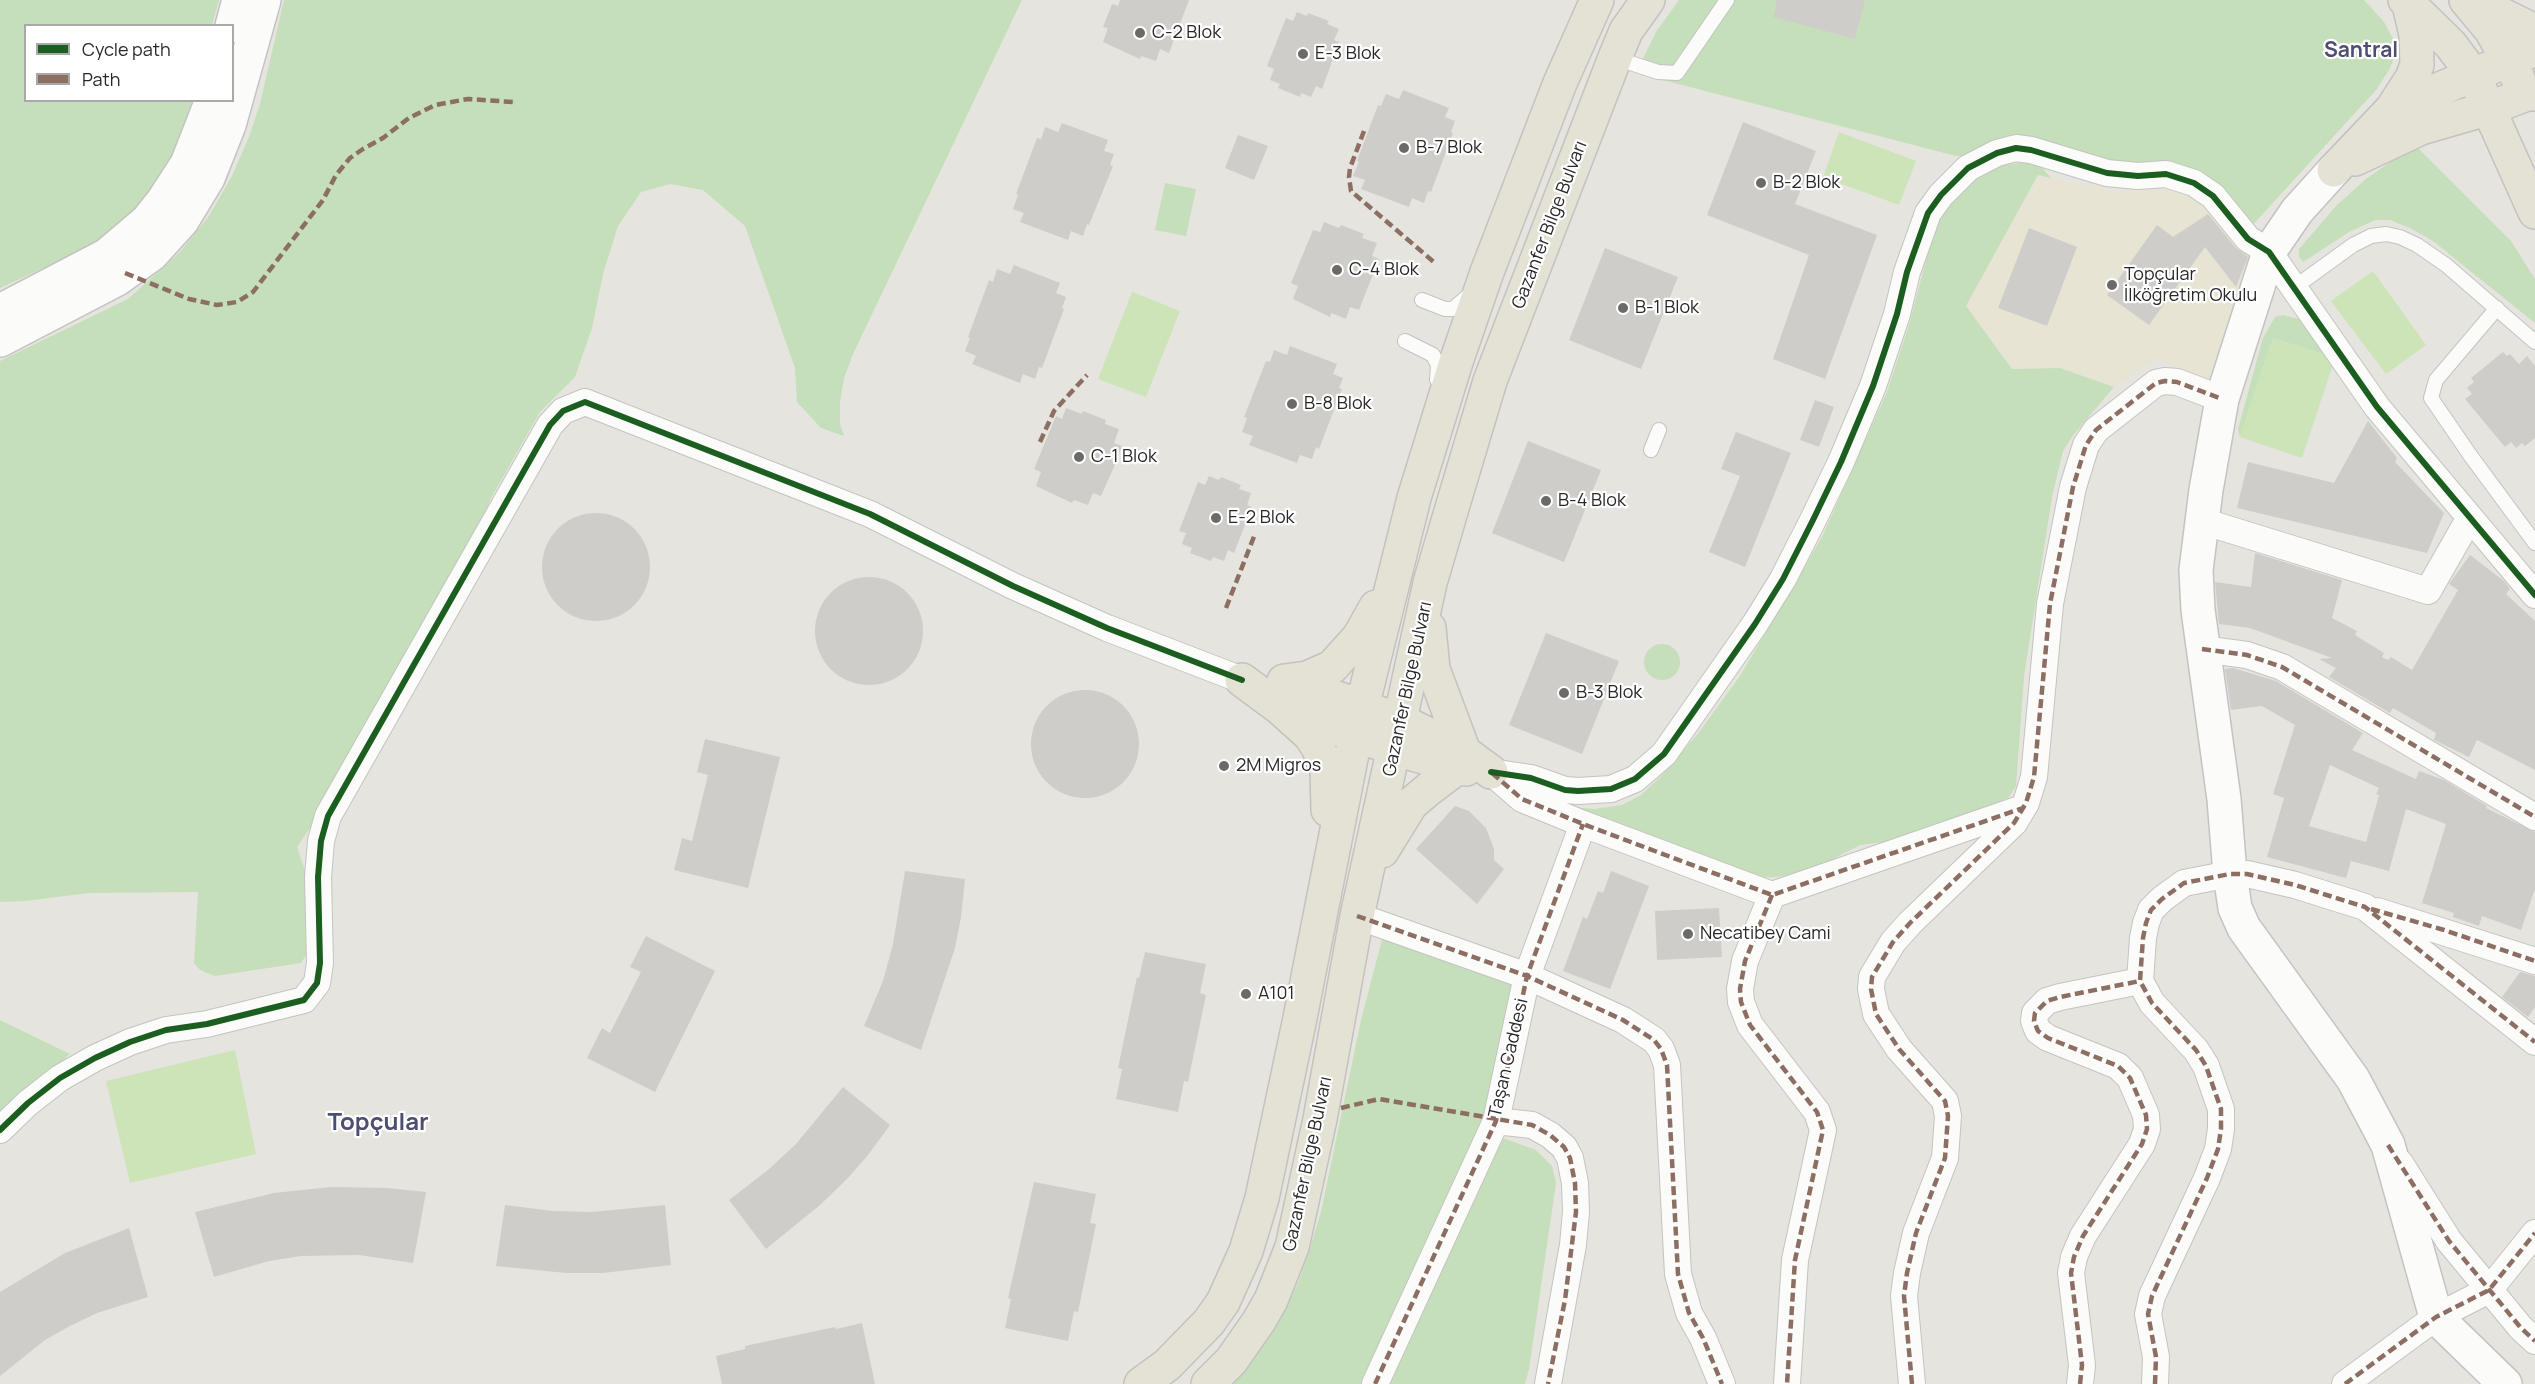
<!DOCTYPE html>
<meta charset="utf-8">
<style>
body{margin:0}
#map{position:relative;width:2535px;height:1384px;overflow:hidden;background:#e6e4de;font-family:Manrope,sans-serif}
canvas{display:block}
.legend{position:absolute;left:24px;top:24px;width:210px;height:78px;box-sizing:border-box;background:#fff;border:2px solid #a9a9a9;margin:0;padding:8px 10px;list-style:none;font-size:18px;color:#282828}
.legend li{display:flex;align-items:center;gap:12px;height:30px}
.legend b{width:30px;border:2px solid #a9a9a9}
</style>
<div id="map">
<canvas width="2535" height="1384"></canvas>
<ul class="legend">
<li><b style="height:8px;background:#1b5e20"></b>Cycle path</li>
<li><b style="height:8px;background:#8d6e63"></b>Path</li>
</ul>
</div>
<script>
const ctx = document.querySelector('canvas').getContext('2d');
ctx.lineJoin = 'round';
function paint(path, color) { ctx.fillStyle = color; ctx.fill(path, 'evenodd'); }
const poly = rows => new Path2D(rows.map(r => 'M' + r).join(''));
function stroke(path, color, width, dash) { ctx.strokeStyle = color; ctx.lineWidth = width; ctx.lineCap = dash ? 'butt' : 'round'; ctx.setLineDash(dash || []); ctx.stroke(path); }
function write(font, color, halo, rows, align = 'center') {
  ctx.font = font + ' Manrope,sans-serif'; ctx.lineWidth = 4.5; ctx.setLineDash([]); ctx.textBaseline = 'middle'; ctx.strokeStyle = halo; ctx.fillStyle = color; for (const [text, x, y, turn = 0] of rows) {
    ctx.save(); ctx.translate(x, y); ctx.rotate((+turn || 0) * Math.PI / 180); ctx.textAlign = isNaN(turn) ? turn : align; if (halo) ctx.strokeText(text, 0, 0); ctx.fillText(text, 0, 0); ctx.restore();
  }
}
paint(poly([
 [2039,175,2117,192,2164,184,2206,202,2253,264,2212,382,2156,359,2114,387,2060,368,2012,369,1966,306]
]), '#e8e4d4');
paint(poly([
 [0,0,219,0,212,25,26,26,26,100,193,101,180,141,164,174,144,200,120,224,93,245,0,288],
 [284,0,1022,0,853,354,844,378,840,402,840,424,844,436,821,428,797,402,795,368,745,226,703,190,670,184,641,192,618,226,603,274,592,328,575,377,540,412,491,498,425,660,297,847,308,880,308,952,301,963,215,976,200,970,194,963,198,892,88,893,25,901,0,902,0,361,128,299,179,253,209,216,232,176,249,137,260,104],
 [1679,0,2364,0,2384,22,2394,41,2394,58,2389,70,2376,90,2249,229,2193,170,2180,165,2137,166,1956,156,1636,73,1656,32],
 [2417,147,2511,241,2535,279,2535,323,2433,241,2410,228,2390,220,2375,220,2349,232,2303,262,2299,257,2299,249,2336,206,2366,179,2393,160],
 [2025,162,2040,165,2051,178,2038,175,1966,306,2012,369,2060,368,2114,387,2074,434,2063,451,2052,497,2024,676,2016,786,2009,797,1987,808,1885,842,1860,845,1808,872,1776,877,1754,878,1558,806,1595,809,1622,805,1641,795,1661,776,1697,735,1740,676,1822,537,1887,392,1909,325,1934,230,1945,207,1970,182,1992,167],
 [1165,183,1196,189,1186,236,1155,230],
 [2283,315,2302,320,2332,357,2273,338,2240,437,2238,429,2263,338,2275,317],
 '1644 662a18 18 0 1 1 36 0a18 18 0 1 1-36 0Z',
 [1384,932,1510,979,1517,991,1498,1088,1363,1384,1232,1384,1260,1350,1280,1320,1298,1283,1309,1252,1321,1212,1361,1020],
 [0,1020,70,1054,0,1115],
 [1500,1137,1536,1150,1552,1166,1556,1183,1529,1369,1525,1384,1385,1384]
]), '#c4dfb9');
paint(poly([
 [1839,132,1916,161,1899,205,1823,177],
 [2373,271,2426,345,2386,374,2331,301],
 [1132,292,1180,311,1146,397,1098,379],
 [2273,338,2335,358,2302,458,2240,437],
 [235,1050,256,1154,130,1183,106,1081]
]), '#cde3b8');
paint(poly([
 [1120,0,1189,0,1169,53,1160,49,1156,61,1141,56,1140,59,1103,42,1108,28,1103,27,1112,4,1118,6],
 [1777,0,1865,0,1855,39,1773,17],
 [1297,12,1307,16,1308,13,1329,21,1327,24,1339,29,1334,40,1339,42,1322,89,1316,86,1311,97,1301,93,1300,97,1278,88,1280,84,1270,80,1274,69,1267,66,1286,18,1293,21],
 [1403,90,1449,108,1445,117,1455,121,1451,132,1453,133,1431,192,1428,191,1424,203,1412,198,1409,207,1361,189,1365,180,1353,176,1359,162,1357,161,1378,105,1381,106,1386,94,1399,99],
 [1743,122,1816,151,1795,204,1877,235,1825,379,1773,359,1809,255,1707,215],
 [1062,123,1108,140,1104,151,1114,154,1110,165,1113,166,1089,225,1087,224,1083,236,1071,231,1068,240,1020,222,1024,213,1013,209,1018,195,1016,194,1037,138,1041,139,1045,127,1058,132],
 [1238,135,1268,146,1254,180,1225,168],
 [2208,214,2236,248,2248,257,2236,287,2205,247,2149,325,2107,295,2157,225,2173,237],
 [1324,222,1339,228,1341,225,1364,234,1362,238,1377,243,1372,256,1379,259,1359,310,1350,307,1346,319,1331,313,1330,317,1293,299,1298,286,1291,283,1313,230,1320,232],
 [2029,228,2077,247,2047,326,1998,308],
 [1605,248,1678,277,1641,369,1569,340],
 [1014,265,1060,283,1056,293,1066,297,1062,308,1064,309,1042,368,1039,367,1035,379,1023,374,1020,383,972,364,976,356,965,351,970,338,968,337,989,280,993,282,997,269,1010,274],
 [1290,346,1337,364,1333,374,1343,378,1339,388,1342,389,1319,449,1316,447,1312,459,1300,455,1297,463,1249,445,1253,436,1242,432,1247,418,1244,417,1266,361,1270,362,1274,350,1287,355],
 [2503,352,2507,356,2510,354,2519,364,2527,356,2535,366,2535,438,2525,446,2522,443,2516,448,2511,442,2505,447,2465,399,2472,394,2467,388,2474,382,2471,378],
 [1815,400,1834,407,1819,447,1800,440],
 [1066,408,1082,414,1083,411,1106,420,1105,424,1119,429,1114,443,1122,446,1113,469,1101,496,1093,493,1088,505,1074,500,1072,503,1036,486,1041,472,1034,469,1056,416,1062,419],
 [2368,421,2397,458,2395,462,2444,513,2427,553,2237,508,2248,462,2334,483],
 [1736,432,1791,453,1745,567,1709,552,1740,476,1721,469],
 [1528,441,1601,470,1564,562,1492,533],
 [1209,476,1219,480,1221,477,1241,485,1239,489,1251,493,1247,505,1252,507,1234,553,1228,550,1224,561,1213,557,1211,561,1190,553,1192,548,1182,544,1186,533,1179,531,1198,482,1205,485],
 '542 567a54 54 0 1 1 108 0a54 54 0 1 1-108 0Z',
 [2255,553,2342,580,2332,618,2357,631,2355,635,2384,653,2382,657,2388,660,2391,657,2412,670,2458,590,2449,584,2470,555,2504,581,2510,589,2506,594,2535,621,2535,770,2477,740,2469,757,2434,740,2436,733,2393,708,2390,713,2329,677,2336,668,2319,659,2332,658,2250,628,2219,624,2215,582,2251,587],
 '815 631a54 54 0 1 1 108 0a54 54 0 1 1-108 0Z',
 [1546,633,1619,661,1582,754,1509,725],
 [2233,668,2276,681,2363,733,2352,750,2416,779,2419,771,2444,780,2487,806,2486,808,2535,832,2535,889,2521,930,2482,916,2479,926,2453,917,2454,913,2422,903,2446,824,2406,809,2389,871,2351,861,2346,878,2267,857,2284,798,2273,794,2295,725,2262,706,2231,710,2225,669],
 [2330,765,2379,788,2376,794,2379,795,2366,842,2309,826],
 '1031 744a54 54 0 1 1 108 0a54 54 0 1 1-108 0Z',
 [705,739,780,757,748,888,674,870,682,838,692,841,708,775,697,772],
 [1455,806,1469,811,1486,828,1494,849,1494,860,1504,869,1477,904,1416,849],
 [905,871,965,879,961,917,955,948,921,1050,864,1026,883,981,893,944],
 [1611,871,1649,886,1610,989,1563,971,1583,917,1587,919,1598,891,1603,893],
 [1719,908,1722,957,1657,960,1655,911],
 [646,936,715,971,655,1092,587,1058,602,1028,610,1033,641,972,630,967],
 [1145,952,1206,964,1200,993,1206,995,1188,1082,1184,1081,1178,1112,1116,1099,1122,1069,1118,1068,1137,977,1139,978],
 [2520,972,2535,976,2535,1007,2528,1017,2502,997],
 [843,1087,890,1125,868,1155,847,1179,820,1205,766,1249,729,1200,768,1170,796,1144],
 [1034,1182,1096,1194,1090,1223,1096,1224,1078,1312,1074,1311,1068,1341,1005,1328,1011,1299,1008,1298],
 [331,1187,387,1188,426,1192,413,1263,359,1255,301,1256,269,1261,214,1277,195,1212,274,1193],
 [505,1205,553,1211,592,1212,665,1205,671,1265,603,1273,566,1273,496,1266],
 [129,1228,148,1297,97,1313,70,1326,45,1340,0,1376,0,1292,65,1253],
 [862,1323,875,1384,722,1384,716,1356,745,1349,745,1346,835,1327,836,1329]
]), '#cfcdc9');
const lane = poly([
 [1615,58,1658,72,1677,73,1727,0],
 [2295,287,2353,245,2371,236,2386,234,2400,237,2417,245,2446,265,2535,342],
 [1422,300,1445,309,1453,309,1469,295],
 [2497,308,2436,380,2431,398,2470,455,2535,543],
 [1405,341,1433,355,1438,365,1437,380],
 [1651,450,1659,430]
]);
const street = poly([
 [2202,521,2428,591,2469,519],
 [2202,649,2247,655,2282,667,2535,817],
 [1491,772,1531,778,1565,790,1578,791,1611,789,1635,779,1664,754,1755,624,1783,579,1813,520,1841,462,1873,386,1897,314,1907,272,1928,213,1941,195,1968,168,1997,153,2016,148,2031,150,2107,173,2138,176,2166,174,2194,183,2213,196,2248,239,2269,252,2377,407,2535,595],
 [1491,772,1522,799,1583,824,1772,895,2023,808],
 [1772,895,1745,961,1740,989,1741,1002,1750,1025,1817,1112,1823,1130,1795,1260,1787,1384],
 [2377,911,2535,961],
 [1357,916,1527,976,1623,1020,1654,1040,1661,1049,1667,1065,1678,1274,1689,1313,1703,1338,1722,1384],
 [1496,1121,1532,1125,1550,1135,1564,1147,1570,1158,1575,1183,1576,1212,1573,1245,1548,1384],
 [0,1130,28,1103,60,1078,95,1058,130,1042,166,1030,207,1024,304,1000,317,983,320,963,318,877,321,841,328,816,550,425,563,411,585,402,870,514,1013,586,1107,628,1242,680],
 [2400,1163,2449,1241,2521,1328,2535,1341],
 [1375,1384,1496,1121,1527,976,1583,824],
 [1912,1384,1904,1296,1907,1273,1916,1233,1945,1158,1948,1116,1945,1101,1899,1049,1876,1014,1871,989,1872,977,1893,942,1910,923,2014,823,2026,803,2034,777,2050,604,2073,487,2086,445,2096,430,2156,383,2165,381,2177,382,2222,399],
 [2080,1384,2082,1365,2071,1273,2074,1257,2083,1236,2142,1144,2147,1129,2146,1115,2130,1078,2118,1066,2048,1038,2038,1031,2034,1021,2035,1013,2047,1001,2060,997,2140,981],
 [2155,1384,2156,1357,2148,1314,2152,1296,2207,1178,2218,1149,2221,1129,2221,1109,2206,1066,2196,1050,2152,1003,2140,981,2143,938,2146,923,2151,910,2162,899,2184,883,2230,874,2247,874,2295,885,2365,907,2535,1042],
 [2345,1384,2436,1317,2489,1290,2535,1233]
]);
const secondary = poly([
 [232,26,239,0],
 [2334,170,2297,211,2269,252,2222,399,2206,490,2196,570,2198,610,2224,799,2230,874,2235,908,2244,928,2353,1079,2388,1145,2436,1317,2505,1384],
 [0,311,107,255,147,221,163,201,187,164,212,100],
 [0,340,117,279,152,254,182,221,208,178,229,125,264,0]
]);
const primary = poly([
 [2405,0,2451,45,2474,76,2535,212],
 [2466,0,2491,30,2518,78],
 [2472,0,2535,31],
 [2392,109,2412,78,2417,65,2416,35,2409,4],
 [2355,159,2421,128,2490,108,2527,94,2535,94],
 [2334,170,2392,109,2535,49],
 [1429,628,1433,669,1464,752],
 [1242,680,1280,708,1310,735,1318,747,1327,771,1328,810],
 [1284,681,1307,678,1332,667,1359,637,1376,607],
 [1290,681,1401,721,1464,752,1491,772],
 [1290,712,1395,749,1466,769],
 [1382,851,1411,804,1430,788,1458,767],
 [1141,1384,1167,1365,1209,1322,1223,1302,1246,1251,1262,1198,1299,1023,1358,723,1414,498,1456,362,1487,272,1560,83,1597,0],
 [1208,1384,1231,1361,1259,1321,1271,1300,1292,1247,1320,1119,1357,916,1430,583,1452,508,1490,381,1616,55,1626,31,1648,0]
]);
stroke(lane, '#c4c3c3', 16);
stroke(street, '#c4c3c3', 28);
stroke(secondary, '#c4c3c3', 36);
stroke(primary, '#c3c2c0', 36);
stroke(lane, '#fbfbfa', 14);
stroke(street, '#fbfbfa', 26);
stroke(secondary, '#fbfbfa', 33);
stroke(primary, '#e3e2d4', 33);
stroke(poly([
 [1364,131,1350,168,1349,177,1351,191,1435,263],
 [125,273,189,299,217,305,237,302,253,292,323,200,336,175,350,158,363,149,383,138,409,118,435,105,468,99,513,102],
 [1040,442,1054,411,1087,375],
 [1226,608,1255,534],
 [2202,649,2247,655,2282,667,2535,817],
 [1492,773,1522,799,1583,824,1772,895,2023,808],
 [1772,895,1745,961,1740,989,1741,1002,1750,1025,1817,1112,1823,1130,1795,1260,1787,1384],
 [2371,909,2444,930,2535,961],
 [1357,916,1527,976,1623,1020,1654,1040,1661,1049,1667,1065,1678,1274,1689,1313,1703,1338,1722,1384],
 [1341,1108,1379,1099,1532,1125,1550,1135,1564,1147,1570,1158,1575,1183,1576,1212,1565,1300,1548,1384],
 [2388,1145,2449,1241,2521,1328,2535,1341],
 [1375,1384,1496,1121,1527,976,1583,824],
 [1912,1384,1904,1296,1907,1273,1916,1233,1945,1158,1948,1116,1945,1101,1899,1049,1876,1014,1871,989,1872,977,1893,942,1910,923,2014,823,2026,803,2034,777,2050,604,2073,487,2086,445,2096,430,2156,383,2165,381,2177,382,2222,399],
 [2080,1384,2082,1365,2071,1273,2074,1257,2083,1236,2142,1144,2147,1129,2146,1115,2130,1078,2118,1066,2048,1038,2038,1031,2034,1021,2035,1013,2047,1001,2060,997,2140,981],
 [2155,1384,2156,1357,2148,1314,2152,1296,2207,1178,2218,1149,2221,1129,2221,1109,2206,1066,2196,1050,2152,1003,2140,981,2143,938,2146,923,2151,910,2162,899,2184,883,2230,874,2247,874,2295,885,2365,907,2535,1042],
 [2345,1384,2436,1317,2489,1290,2535,1233]
]), '#8d6e63', 4.5, [9, 4.5]);
stroke(poly([
 [1491,772,1531,778,1565,790,1578,791,1611,789,1635,779,1664,754,1755,624,1783,579,1813,520,1841,462,1873,386,1897,314,1907,272,1928,213,1941,195,1968,168,1997,153,2016,148,2031,150,2107,173,2138,176,2166,174,2194,183,2213,196,2248,239,2269,252,2377,407,2535,595],
 [0,1130,28,1103,60,1078,95,1058,130,1042,166,1030,207,1024,304,1000,317,983,320,963,318,877,321,841,328,816,550,425,563,411,585,402,870,514,1013,586,1107,628,1242,680]
]), '#1b5e20', 6);
for (const [x, y, r, color] of [
 [1140,33,6,"#6a6a68"],
 [1303,54,6,"#6a6a68"],
 [1404,148,6,"#6a6a68"],
 [1761,183,6,"#6a6a68"],
 [1337,270,6,"#6a6a68"],
 [2112,285,6,"#6a6a68"],
 [1623,308,6,"#6a6a68"],
 [1292,404,6,"#6a6a68"],
 [1079,457,6,"#6a6a68"],
 [1546,501,6,"#6a6a68"],
 [1216,518,6,"#6a6a68"],
 [1564,693,6,"#6a6a68"],
 [1224,766,6,"#6a6a68"],
 [1688,934,6,"#6a6a68"],
 [1246,994,6,"#6a6a68"]
]) { const dot = new Path2D(); dot.arc(x, y, r, 0, 2 * Math.PI); ctx.fillStyle = color; ctx.fill(dot); stroke(dot, '#fff', 2); }
write('18px', '#282828', '#fff', [
 ["C-2 Blok",1152,33],
 ["E-3 Blok",1315,54],
 ["B-7 Blok",1416,148],
 ["B-2 Blok",1773,183],
 ["C-4 Blok",1349,270],
 ["Topçular",2124,275],
 ["İlköğretim Okulu",2124,296],
 ["B-1 Blok",1635,308],
 ["B-8 Blok",1304,404],
 ["C-1 Blok",1091,457],
 ["B-4 Blok",1558,501],
 ["E-2 Blok",1228,518],
 ["B-3 Blok",1576,693],
 ["2M Migros",1236,766],
 ["Necatibey Cami",1700,934],
 ["A101",1258,994]
], 'left');
write('18px', '#282828', '#fff', [
 ["Gazanfer Bilge Bulvarı",1550,225,-69],
 ["Gazanfer Bilge Bulvarı",1408,689,-78],
 ["Taşan Caddesi",1509,1058,-77],
 ["Gazanfer Bilge Bulvarı",1308,1164,-78]
]);
write('bold 21px', '#4d4e74', '#fff', [
 ["Santral",2361,51]
]);
write('bold 24px', '#4d4e74', '#fff', [
 ["Topçular",378,1123]
]);
</script>
